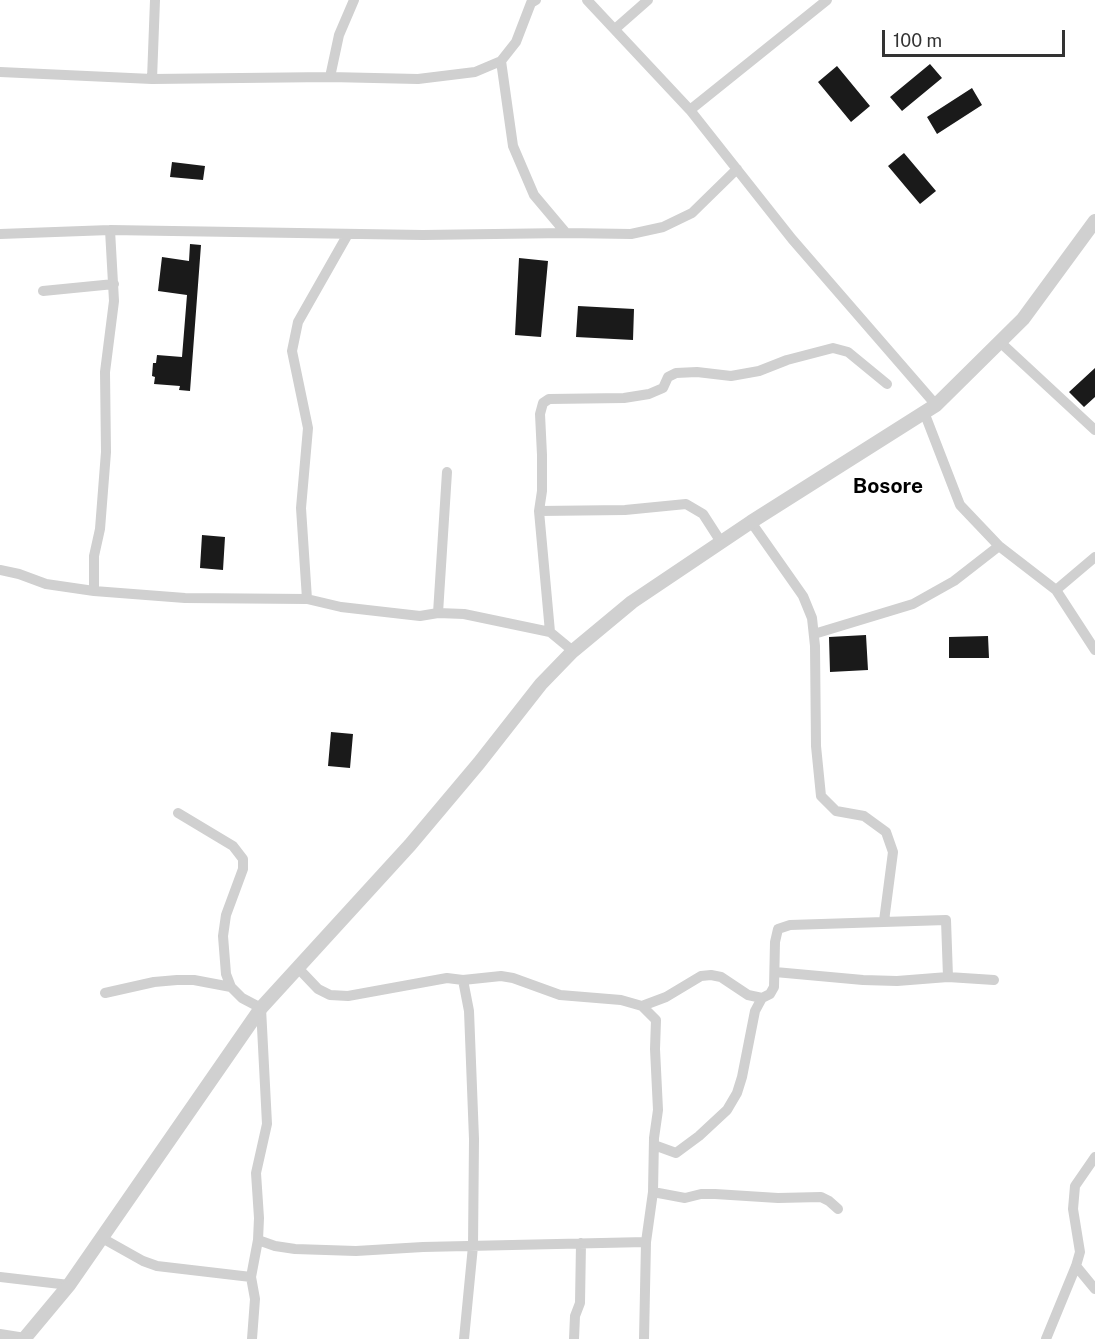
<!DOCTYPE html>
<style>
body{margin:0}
#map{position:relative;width:1095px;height:1339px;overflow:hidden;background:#fff;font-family:"Public Sans",sans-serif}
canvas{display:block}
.scale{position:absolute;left:882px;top:30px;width:183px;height:27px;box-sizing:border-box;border:3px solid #333;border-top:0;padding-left:8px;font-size:18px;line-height:21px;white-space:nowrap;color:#333;-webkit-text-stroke:4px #fff;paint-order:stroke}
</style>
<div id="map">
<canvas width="1095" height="1339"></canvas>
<div class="scale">100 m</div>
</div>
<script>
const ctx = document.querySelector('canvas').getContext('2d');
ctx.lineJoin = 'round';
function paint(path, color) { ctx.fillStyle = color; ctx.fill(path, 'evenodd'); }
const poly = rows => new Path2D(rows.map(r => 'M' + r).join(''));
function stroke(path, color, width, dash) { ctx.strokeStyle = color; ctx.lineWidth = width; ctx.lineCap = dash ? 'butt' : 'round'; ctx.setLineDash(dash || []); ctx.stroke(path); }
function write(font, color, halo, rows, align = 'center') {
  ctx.font = font + ' "Public Sans",sans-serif'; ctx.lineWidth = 6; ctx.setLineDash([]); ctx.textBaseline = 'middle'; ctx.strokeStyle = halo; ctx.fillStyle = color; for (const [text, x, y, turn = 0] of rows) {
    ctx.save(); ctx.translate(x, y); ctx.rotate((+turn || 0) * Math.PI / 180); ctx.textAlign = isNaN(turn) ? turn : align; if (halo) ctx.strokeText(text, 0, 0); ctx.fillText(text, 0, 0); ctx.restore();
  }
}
paint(poly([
 [930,64,942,78,902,111,890,97],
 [837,66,870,106,851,122,818,82],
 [972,88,982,105,937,134,927,117],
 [904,153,936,191,920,204,888,166],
 [172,162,205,166,203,180,170,177],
 [190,244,201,245,190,391,179,390,180,386,154,384,155,377,152,376,153,363,156,363,157,355,182,357,187,295,158,291,162,257,189,261],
 [519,258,548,261,541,337,515,335],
 [578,306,634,309,633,340,576,337],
 [1095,368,1095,397,1084,407,1069,392],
 [202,535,225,537,223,570,200,568],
 [866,635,868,670,830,672,829,637],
 [988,636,989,658,949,658,949,637],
 [331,732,353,734,350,768,328,766]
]), '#1a1a1a');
stroke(poly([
 [587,0,690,110,792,239,936,405],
 [615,29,648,0],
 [501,61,513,146,534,195,566,233],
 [0,72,152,79,330,77,418,79,475,72,501,61,516,42,531,3,536,0],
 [330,77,339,35,354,0],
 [152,79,155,0],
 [690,110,827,0],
 [110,230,114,301,105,372,106,452,100,529,94,556,94,591,185,598,307,599,341,607,420,616,438,613,464,614,550,632,573,651],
 [0,234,110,230,423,235,566,233,631,234,663,227,692,213,737,169],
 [43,291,114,284],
 [1001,343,1095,430],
 [924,412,960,505,999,546,1056,590,1095,650],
 [539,511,542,491,542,455,540,414,543,403,549,399,624,398,649,394,663,388,668,377,676,373,697,372,731,376,759,371,787,360,833,348,848,352,887,384],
 [751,522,803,596,812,618,815,646,816,746,821,796,836,811,864,816,886,832,893,852,884,921],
 [0,570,19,574,46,584,94,591],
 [1056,590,1095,557],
 [307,599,301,508,308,428,292,351,298,322,348,234],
 [438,613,447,472],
 [550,632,539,511,625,510,686,504,703,514,721,542],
 [814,634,913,604,954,581,999,546],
 [178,813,233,846,243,859,243,869,226,915,223,936,226,974,231,987,242,998,261,1008,267,1124,256,1173,259,1218,258,1240,251,1277],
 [298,968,318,989,330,995,348,996,447,978,463,980,469,1011,474,1139,473,1246,464,1339],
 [775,972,863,980,897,981,948,977,994,980],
 [105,993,154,982,177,980,194,980,231,987],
 [642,1006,666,997,701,976,711,975,721,977,748,995,762,998,770,994,774,987,775,942,778,929,790,925,946,920,948,977],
 [654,1145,676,1153,699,1136,727,1110,737,1093,742,1077,755,1011,762,998],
 [653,1192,685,1198,701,1194,715,1194,778,1198,821,1197,829,1201,838,1209],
 [102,1238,143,1261,157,1266,251,1277,255,1299,252,1339],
 [258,1240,275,1246,295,1249,356,1251,423,1247,646,1242,653,1192,654,1138,658,1110,655,1049,656,1020,642,1006,621,1000,560,995,513,978,501,976,463,980],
 [1076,1266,1095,1289],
 [0,1277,69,1285],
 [0,1334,25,1338],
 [574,1339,575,1316,580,1303,581,1243],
 [644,1339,646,1242],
 [1046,1339,1076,1266,1080,1252,1073,1209,1075,1186,1095,1157]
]), '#d0d0d0', 10);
stroke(poly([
 [24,1339,69,1285,261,1008,410,845,479,763,541,684,573,651,632,602,751,522,936,405,1023,319,1095,221]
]), '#d0d0d0', 14);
write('bold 21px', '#000', '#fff', [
 ["Bosore",888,487]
]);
</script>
